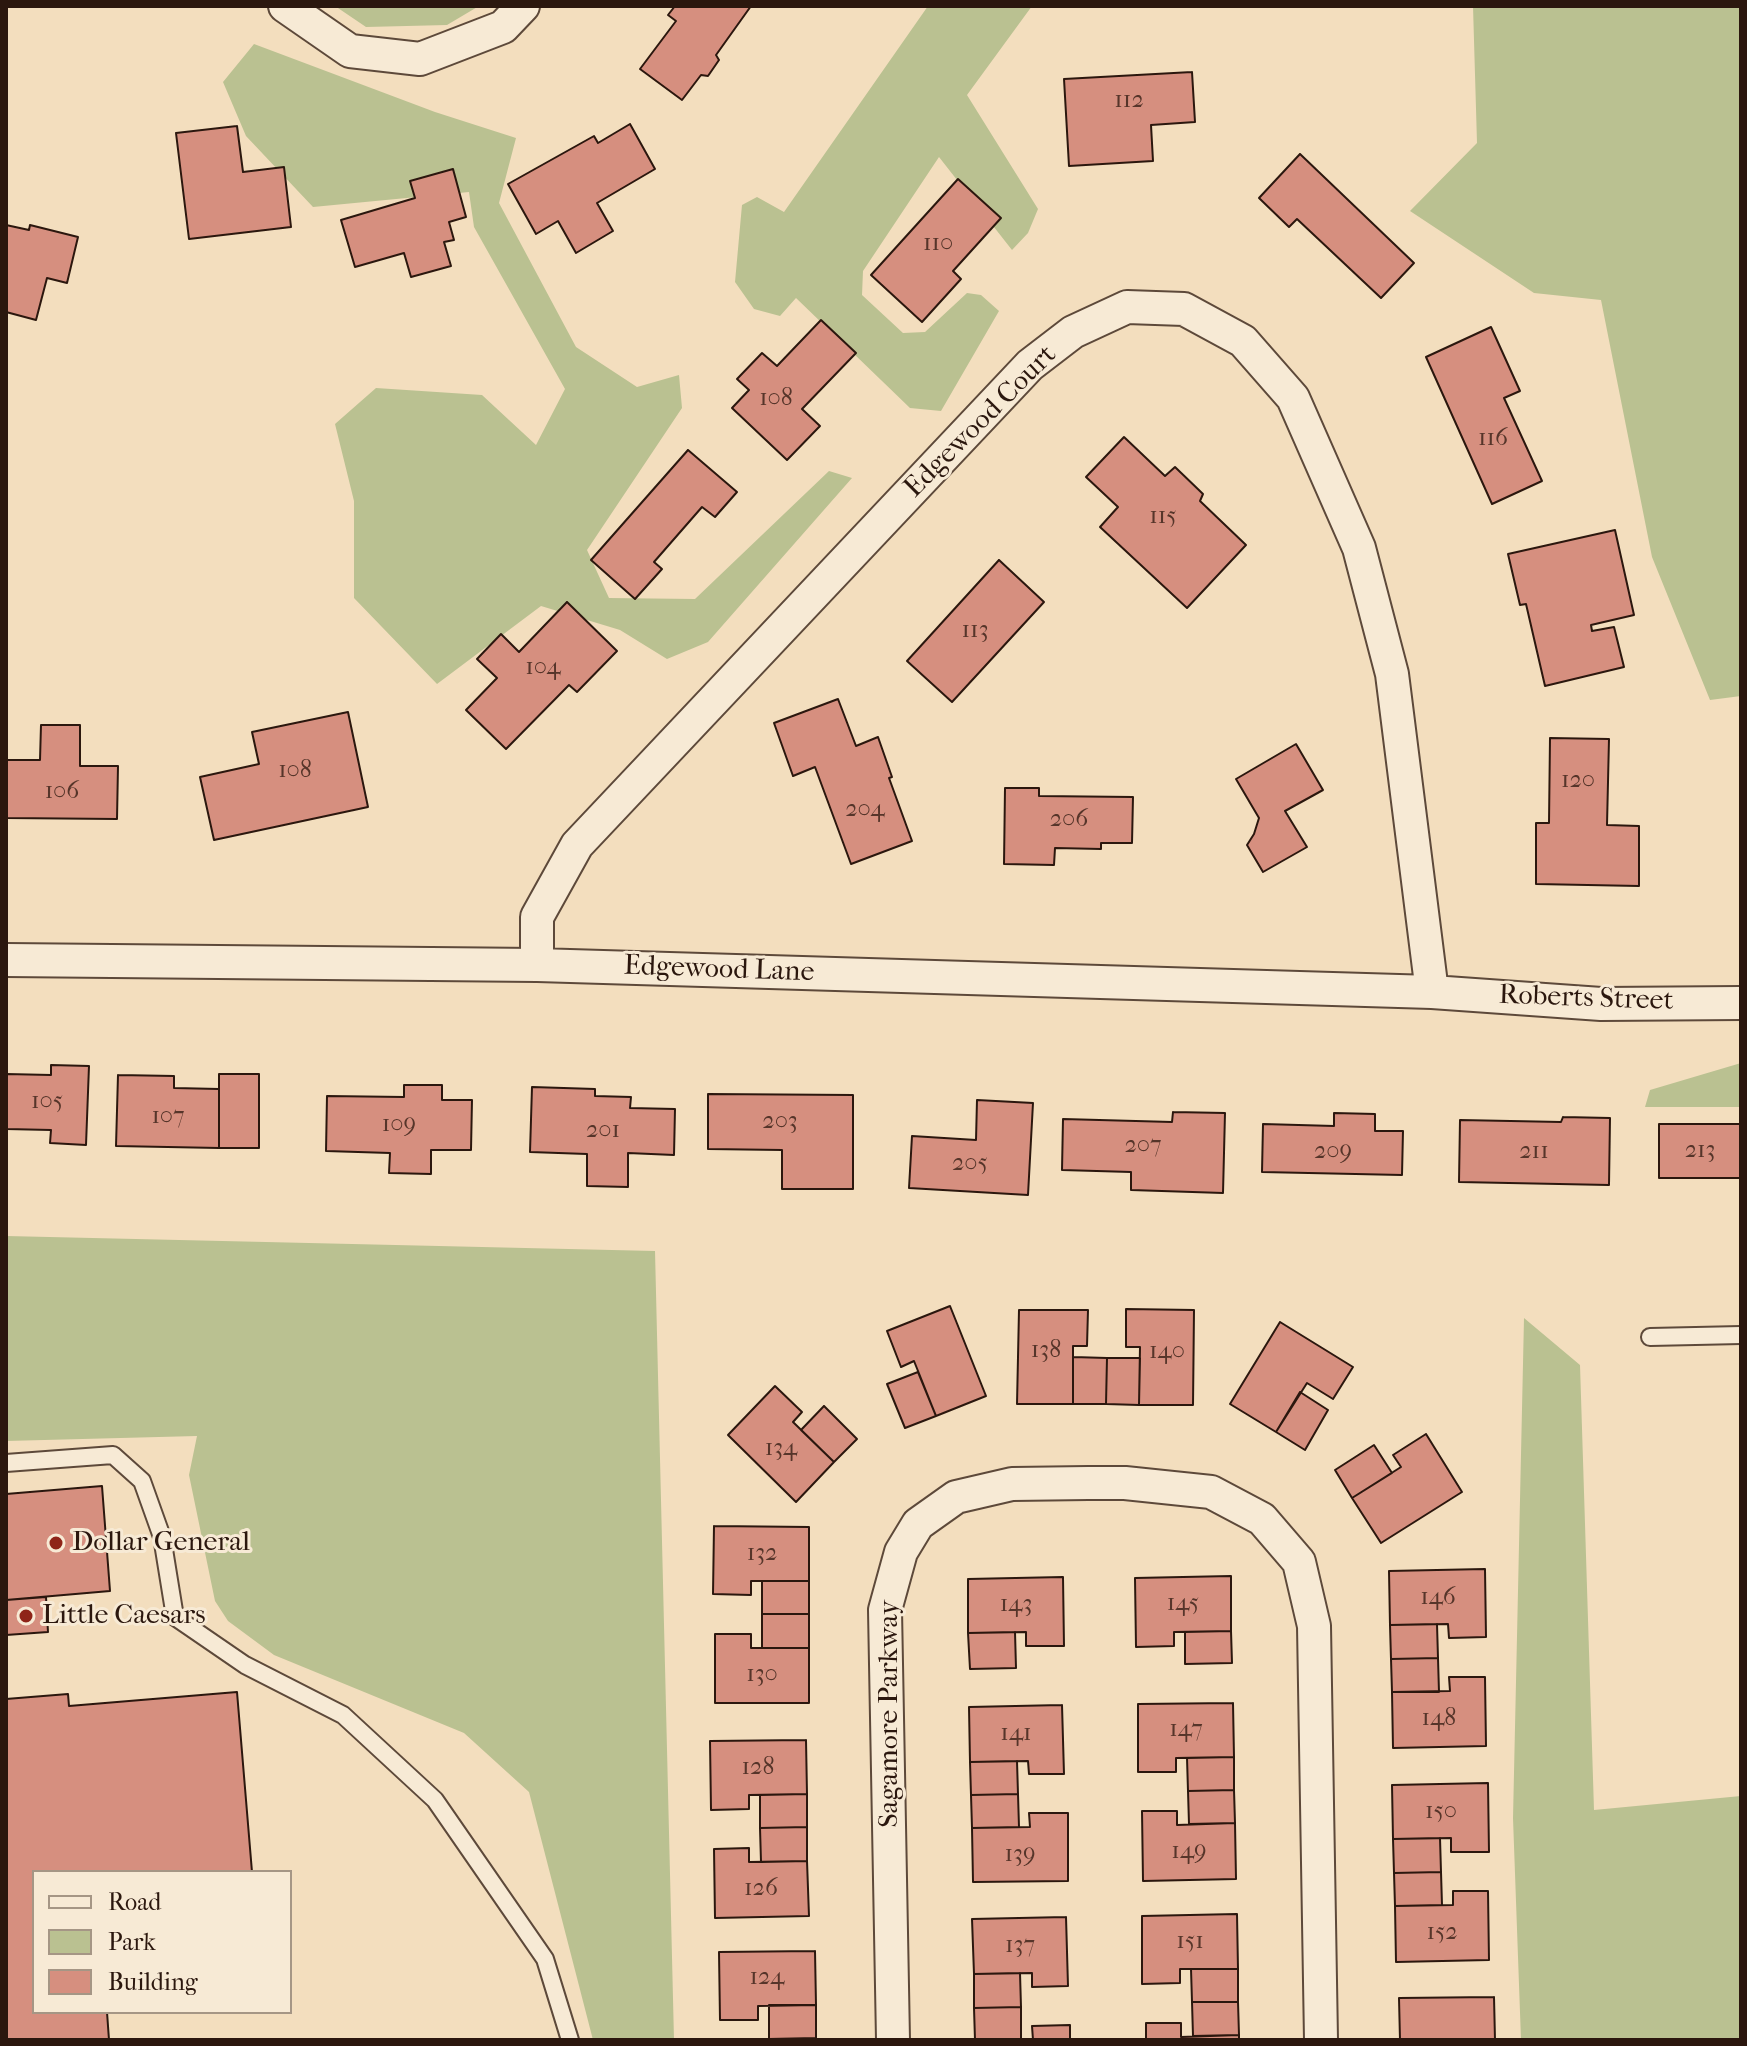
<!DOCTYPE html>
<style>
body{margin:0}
#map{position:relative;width:1747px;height:2046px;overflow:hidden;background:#f3debe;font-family:"IM FELL French Canon",serif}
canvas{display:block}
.frame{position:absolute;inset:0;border:8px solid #2b170e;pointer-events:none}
.legend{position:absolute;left:32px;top:1870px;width:260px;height:144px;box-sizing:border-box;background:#f7ead5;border:2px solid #a59685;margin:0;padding:10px 14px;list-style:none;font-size:24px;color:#2b170e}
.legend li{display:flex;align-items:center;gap:16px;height:40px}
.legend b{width:40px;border:2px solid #a59685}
</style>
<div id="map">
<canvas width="1747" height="2046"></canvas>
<div class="frame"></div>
<ul class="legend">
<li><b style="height:10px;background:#f7ead5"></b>Road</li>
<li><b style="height:22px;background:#bac191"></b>Park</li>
<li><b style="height:22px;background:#d68f7f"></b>Building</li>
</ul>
</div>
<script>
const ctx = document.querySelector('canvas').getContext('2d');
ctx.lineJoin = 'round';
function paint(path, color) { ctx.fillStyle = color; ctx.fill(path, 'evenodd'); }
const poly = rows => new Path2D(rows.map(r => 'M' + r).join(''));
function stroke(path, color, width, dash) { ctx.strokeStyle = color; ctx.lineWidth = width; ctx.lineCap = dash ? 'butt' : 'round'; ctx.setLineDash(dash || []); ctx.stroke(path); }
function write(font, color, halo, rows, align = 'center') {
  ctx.font = font + ' "IM FELL French Canon",serif'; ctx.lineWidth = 6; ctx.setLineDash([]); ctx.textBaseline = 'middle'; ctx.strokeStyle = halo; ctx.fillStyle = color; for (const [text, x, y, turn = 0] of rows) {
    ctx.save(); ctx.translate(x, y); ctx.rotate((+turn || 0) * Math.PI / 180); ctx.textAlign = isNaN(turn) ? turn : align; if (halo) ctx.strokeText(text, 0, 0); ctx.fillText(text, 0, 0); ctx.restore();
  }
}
paint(poly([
 [335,6,479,6,447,25,366,27],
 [928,6,1032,6,967,95,1038,209,1028,233,1012,250,939,157,863,271,862,295,903,333,925,332,967,293,981,295,999,311,941,411,910,408,796,298,780,316,754,309,735,282,742,205,757,197,784,212],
 [1473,6,1741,6,1741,696,1710,700,1652,557,1601,300,1534,293,1410,211,1477,143],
 [254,44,435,112,516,138,499,203,576,347,637,387,679,375,682,408,587,550,609,598,695,599,829,471,852,478,708,642,667,659,620,630,541,606,437,684,354,598,354,501,335,424,376,388,482,395,536,445,565,389,474,227,469,192,313,207,246,136,223,82],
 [1741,1063,1741,1107,1645,1107,1650,1090],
 [6,1236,655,1251,674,2040,593,2040,529,1792,464,1733,274,1655,228,1621,215,1601,189,1475,197,1436,6,1441],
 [1524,1318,1580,1365,1594,1810,1741,1796,1741,2040,1521,2040,1513,1818]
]), '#bac191');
const building = poly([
 [675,6,751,6,716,55,719,60,708,76,701,75,682,100,640,69,676,21,668,15,675,6],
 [1192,72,1195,122,1151,125,1153,161,1069,166,1064,79,1192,72],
 [630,124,655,169,597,203,613,231,576,253,558,221,536,234,508,184,594,136,598,143,630,124],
 [237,126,243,172,284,167,291,227,189,239,176,133,237,126],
 [1300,154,1414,263,1381,298,1297,219,1289,227,1259,198,1300,154],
 [453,169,466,217,449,222,454,240,444,242,451,266,411,277,404,253,355,267,341,220,415,198,410,181,453,169],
 [958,179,1001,218,953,271,961,279,922,322,871,275,958,179],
 [6,225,29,230,30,225,78,237,67,283,47,278,36,320,6,312,6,225],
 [821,320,856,353,802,409,820,426,787,460,732,408,749,390,737,379,762,353,777,366,821,320],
 [1491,327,1520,391,1504,398,1542,481,1492,504,1426,357,1491,327],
 [1124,437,1165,476,1175,467,1203,494,1200,501,1246,545,1187,608,1100,527,1118,507,1086,477,1124,437],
 [688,450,737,492,715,517,702,507,654,562,662,569,635,599,591,560,688,450],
 [1615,530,1634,615,1591,625,1592,631,1614,627,1624,667,1545,686,1526,604,1520,605,1508,554,1615,530],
 [999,560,1044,602,952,702,907,661,999,560],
 [567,602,617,651,577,692,569,685,506,749,466,710,497,678,477,659,501,634,519,652,567,602],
 [838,699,856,746,878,737,892,777,889,778,912,841,851,864,815,767,793,776,774,723,838,699],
 [348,712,368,807,214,840,200,777,259,764,252,732,348,712],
 [41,725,80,725,80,766,118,766,117,819,6,818,6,760,40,760,41,725],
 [1550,738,1609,739,1607,825,1639,826,1639,886,1536,884,1536,823,1549,823,1550,738],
 [1296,744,1323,790,1285,811,1307,847,1263,872,1247,845,1254,834,1259,818,1236,779,1296,744],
 [1005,788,1039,788,1039,796,1133,797,1132,843,1101,843,1101,849,1055,848,1054,865,1004,864,1005,788],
 [51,1065,89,1066,86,1145,50,1143,51,1130,6,1129,6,1074,51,1075,51,1065],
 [219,1074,259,1074,259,1148,219,1148,219,1074],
 [118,1075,174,1076,174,1088,219,1089,219,1148,116,1146,118,1075],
 [404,1085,442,1085,442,1100,472,1100,471,1150,431,1150,431,1174,389,1173,390,1153,326,1151,327,1096,404,1097,404,1085],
 [532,1087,595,1089,595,1096,631,1097,630,1108,675,1109,674,1155,628,1153,628,1187,587,1186,587,1154,530,1152,532,1087],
 [708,1094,853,1095,853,1189,782,1189,782,1150,708,1149,708,1094],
 [977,1100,1033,1103,1028,1195,909,1188,912,1136,976,1140,977,1100],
 [1173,1112,1225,1113,1223,1193,1131,1190,1131,1172,1062,1170,1063,1119,1172,1122,1173,1112],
 [1334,1113,1375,1114,1375,1131,1403,1131,1402,1175,1262,1172,1263,1124,1334,1126,1334,1113],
 [1563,1117,1610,1118,1609,1185,1459,1182,1460,1120,1561,1122,1563,1117],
 [1659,1124,1741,1124,1741,1178,1659,1178,1659,1124],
 [950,1306,986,1396,936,1416,914,1361,901,1367,887,1331,950,1306],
 [1126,1309,1194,1310,1193,1405,1139,1405,1140,1347,1126,1347,1126,1309],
 [1019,1310,1088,1310,1087,1346,1073,1346,1073,1404,1017,1404,1019,1310],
 [1280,1322,1353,1367,1333,1399,1307,1383,1276,1432,1230,1404,1280,1322],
 [1073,1357,1107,1358,1106,1404,1073,1404,1073,1357],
 [1107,1358,1140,1358,1139,1405,1106,1404,1107,1358],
 [918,1372,936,1416,905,1428,887,1384,918,1372],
 [775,1386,802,1412,793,1422,834,1462,796,1502,728,1435,775,1386],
 [1300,1392,1328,1410,1305,1450,1276,1432,1300,1392],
 [824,1406,857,1439,834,1462,801,1430,824,1406],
 [1426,1434,1462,1492,1381,1543,1352,1498,1401,1467,1393,1455,1426,1434],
 [1374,1445,1392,1473,1352,1498,1335,1470,1374,1445],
 [102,1486,110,1591,6,1600,6,1494,102,1486],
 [714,1526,809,1527,809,1581,751,1581,751,1595,713,1594,714,1526],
 [1485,1569,1486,1637,1449,1638,1448,1624,1390,1625,1389,1571,1485,1569],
 [1231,1576,1231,1631,1174,1632,1174,1646,1136,1647,1135,1578,1231,1576],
 [1063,1577,1064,1646,1026,1646,1026,1632,968,1633,968,1579,1063,1577],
 [762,1581,809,1581,809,1614,762,1614,762,1581],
 [46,1597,48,1632,6,1635,6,1600,46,1597],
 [762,1614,809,1614,809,1648,762,1648,762,1614],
 [1437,1624,1438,1658,1391,1659,1390,1625,1437,1624],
 [1231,1631,1232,1663,1185,1664,1185,1632,1231,1631],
 [1015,1632,1016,1668,970,1669,968,1633,1015,1632],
 [715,1634,751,1634,751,1648,809,1648,809,1703,715,1703,715,1634],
 [1438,1658,1439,1692,1392,1692,1391,1659,1438,1658],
 [1449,1677,1485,1677,1486,1746,1393,1748,1392,1692,1450,1691,1449,1677],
 [237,1692,252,1872,34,1872,34,2012,107,2012,109,2040,6,2040,6,1699,68,1694,69,1706,237,1692],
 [1233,1703,1234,1757,1176,1758,1176,1772,1138,1772,1138,1704,1233,1703],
 [1062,1705,1064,1774,1029,1774,1028,1761,970,1762,969,1707,1062,1705],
 [806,1740,807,1794,749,1795,749,1809,711,1810,710,1741,806,1740],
 [1234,1757,1234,1790,1188,1791,1187,1758,1234,1757],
 [1017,1761,1018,1794,971,1795,970,1762,1017,1761],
 [1488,1783,1489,1852,1451,1852,1451,1838,1393,1839,1392,1785,1488,1783],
 [1234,1790,1235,1823,1189,1824,1188,1791,1234,1790],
 [807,1794,807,1827,760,1828,760,1795,807,1794],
 [1018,1794,1019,1827,972,1828,971,1795,1018,1794],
 [1142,1811,1177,1811,1177,1825,1235,1823,1236,1879,1143,1881,1142,1811],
 [1029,1813,1068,1813,1068,1881,973,1882,972,1828,1030,1827,1029,1813],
 [807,1827,807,1861,761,1862,760,1828,807,1827],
 [1440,1838,1441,1872,1394,1873,1393,1839,1440,1838],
 [749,1848,749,1862,807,1861,809,1916,715,1918,714,1849,749,1848],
 [1441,1872,1442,1905,1395,1906,1394,1873,1441,1872],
 [1453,1891,1488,1891,1489,1960,1396,1962,1395,1906,1453,1905,1453,1891],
 [1237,1914,1238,1969,1180,1969,1180,1983,1142,1984,1142,1916,1237,1914],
 [1066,1917,1068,1986,1032,1987,1032,1973,974,1974,972,1919,1066,1917],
 [815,1951,816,2005,758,2006,758,2020,720,2020,719,1952,815,1951],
 [1191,1969,1238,1969,1238,2002,1192,2002,1191,1969],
 [1020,1973,1021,2007,974,2008,974,1974,1020,1973],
 [1494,1997,1495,2040,1400,2040,1399,1998,1494,1997],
 [1192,2002,1238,2002,1239,2035,1193,2036,1192,2002],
 [769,2005,816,2005,816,2038,769,2039,769,2005],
 [1021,2007,1021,2040,975,2040,974,2008,1021,2007],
 [1146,2023,1181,2023,1181,2037,1239,2035,1239,2040,1146,2040,1146,2023],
 [1070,2025,1070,2040,1033,2040,1032,2026,1070,2025]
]);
paint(building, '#d68f7f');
stroke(building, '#2b170e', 2);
const lane = poly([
 [1650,1337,1741,1335],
 [6,1463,113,1455,142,1481,162,1537,175,1617,245,1665,343,1715,435,1800,545,1959,570,2040]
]);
const street = poly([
 [285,6,350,51,420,59,503,27,523,6],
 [6,960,537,965,1432,992,1601,1004,1741,1003],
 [537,965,537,917,577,845,1030,365,1073,332,1127,307,1184,309,1243,341,1293,398,1359,548,1392,674,1432,992],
 [893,2040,885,1610,901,1552,918,1524,956,1497,1012,1484,1088,1483,1125,1483,1211,1492,1262,1519,1299,1562,1314,1626,1321,2040]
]);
stroke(lane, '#5d493a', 20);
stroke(street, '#5d493a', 36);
stroke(lane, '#f7ead5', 16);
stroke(street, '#f7ead5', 32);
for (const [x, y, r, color] of [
 [56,1543,8,"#8f2418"],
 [26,1616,8,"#8f2418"]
]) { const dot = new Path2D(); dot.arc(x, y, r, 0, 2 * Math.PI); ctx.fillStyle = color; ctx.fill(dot); stroke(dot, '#f7ead5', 3); }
write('24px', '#56352a', null, [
 ["112",1129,101],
 ["110",938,244],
 ["108",776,399],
 ["116",1493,439],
 ["115",1163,517],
 ["113",975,631],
 ["104",543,668],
 ["108",295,771],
 ["120",1578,781],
 ["106",62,792],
 ["204",865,810],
 ["206",1069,820],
 ["105",47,1102],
 ["107",168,1117],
 ["203",780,1122],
 ["109",399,1125],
 ["201",603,1131],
 ["207",1143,1146],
 ["213",1700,1151],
 ["209",1333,1152],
 ["211",1534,1152],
 ["205",970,1164],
 ["138",1046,1351],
 ["140",1167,1352],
 ["134",781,1449],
 ["132",762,1554],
 ["146",1438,1598],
 ["145",1183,1604],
 ["143",1016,1605],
 ["130",762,1675],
 ["148",1439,1719],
 ["147",1186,1730],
 ["141",1016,1734],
 ["128",758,1768],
 ["150",1441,1812],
 ["149",1189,1852],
 ["139",1020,1855],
 ["126",761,1889],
 ["152",1442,1933],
 ["151",1190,1942],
 ["137",1020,1946],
 ["124",767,1978]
]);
write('28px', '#2b170e', '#f7ead5', [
 ["Edgewood Court",981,422,-45],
 ["Edgewood Lane",719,970,2],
 ["Roberts Street",1586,999,2],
 ["Sagamore Parkway",890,1714,-90]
]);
write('28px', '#2b170e', '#f7ead5', [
 ["Dollar General",72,1543],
 ["Little Caesars",42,1616]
], 'left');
</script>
